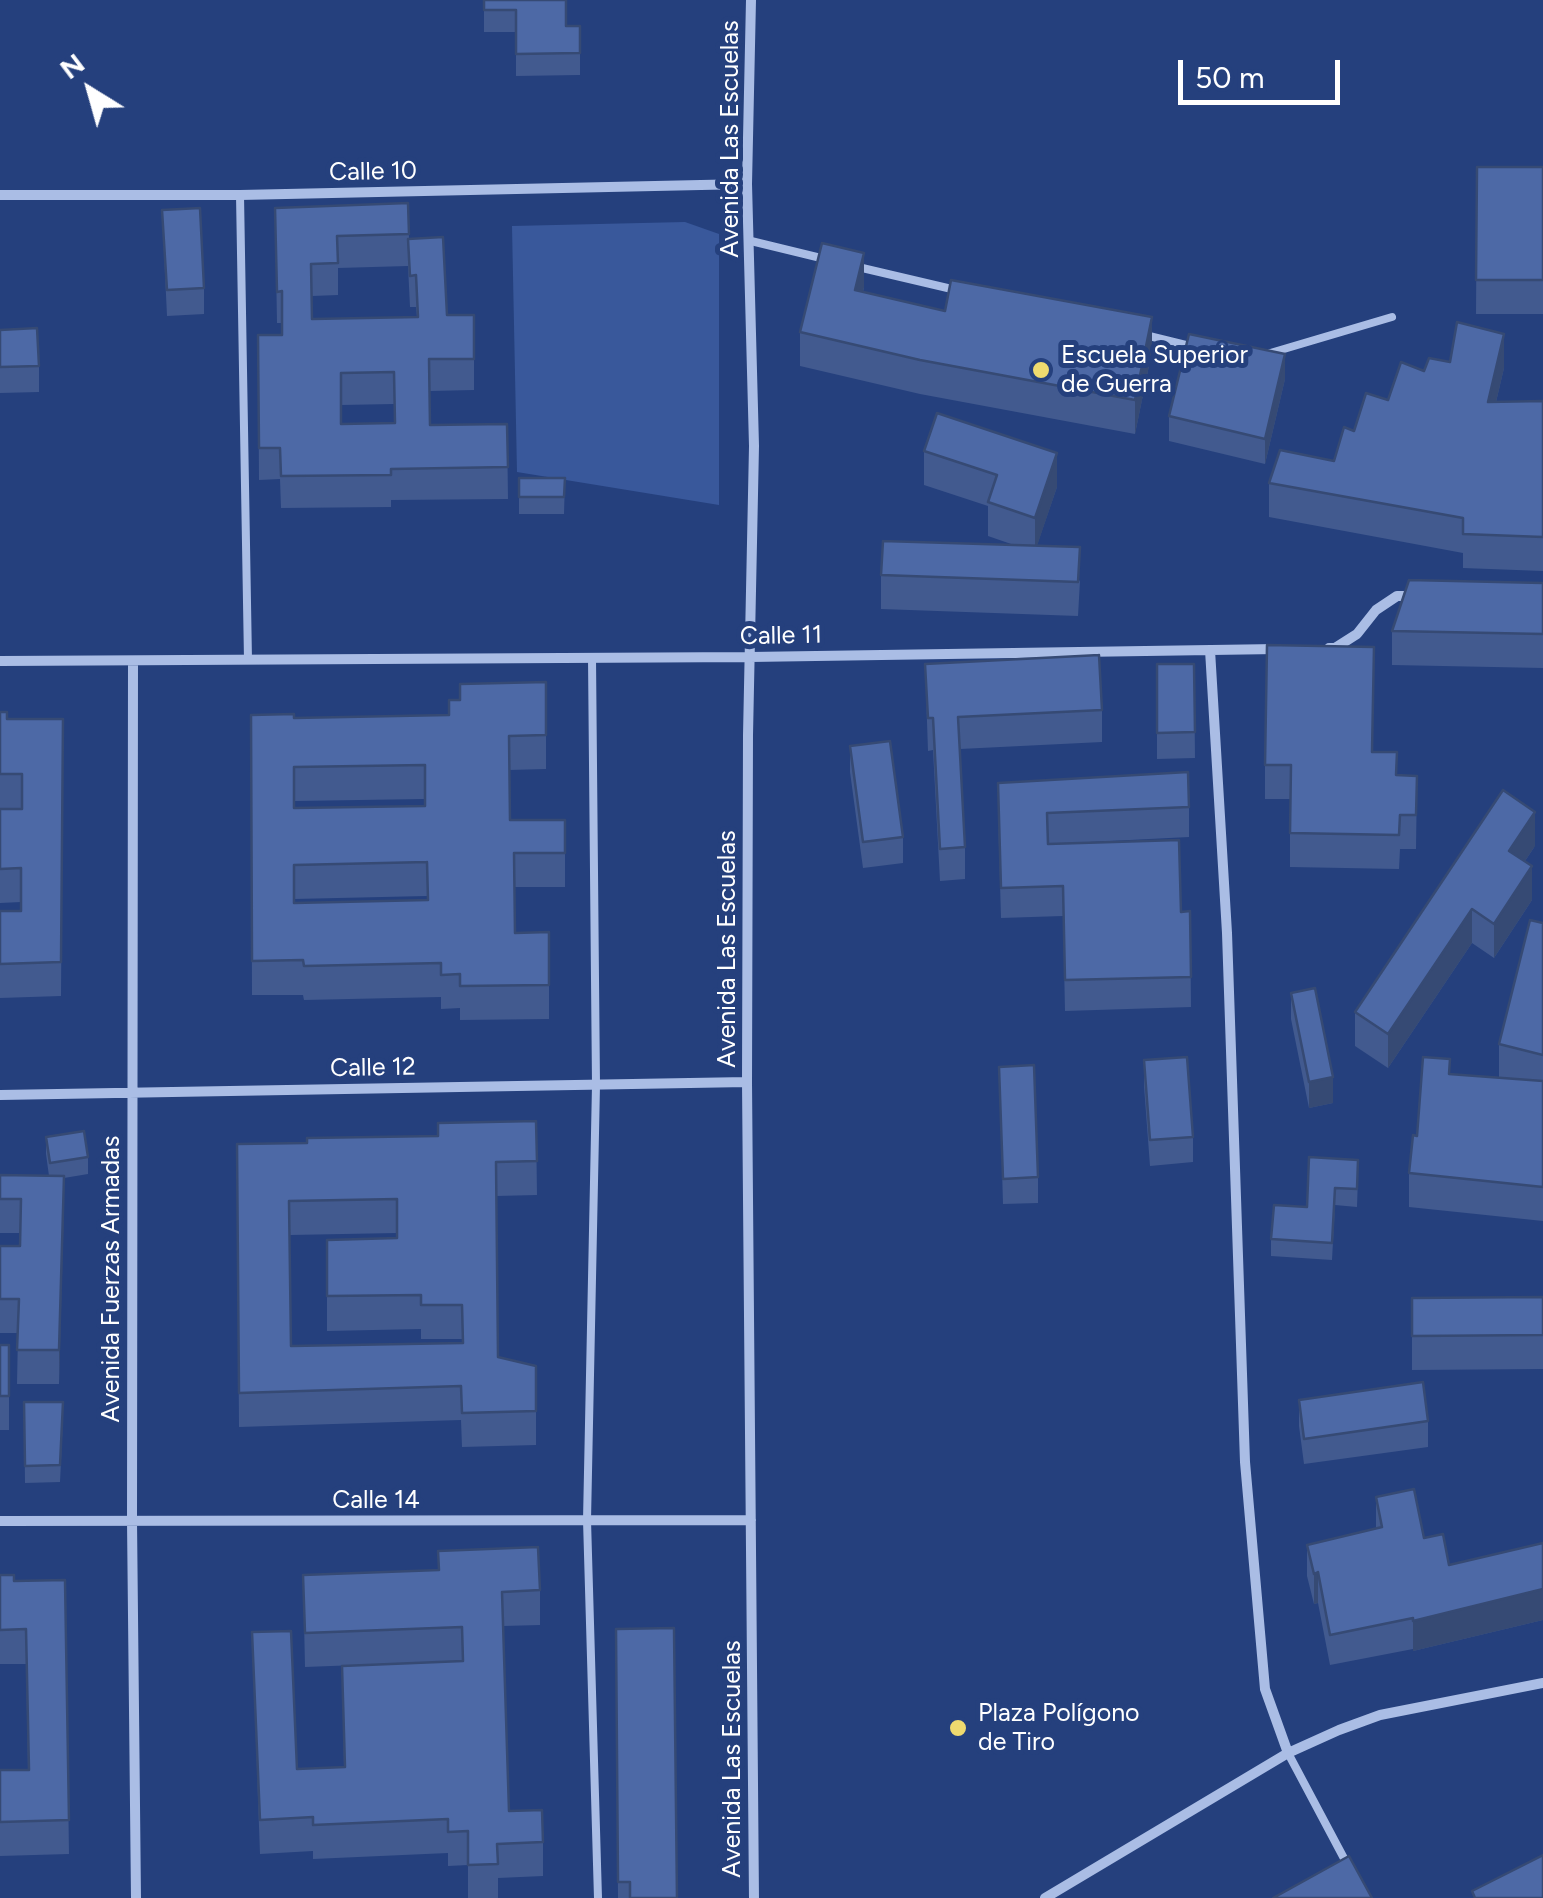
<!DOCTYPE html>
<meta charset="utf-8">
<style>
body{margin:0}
#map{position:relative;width:1543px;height:1898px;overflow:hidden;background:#25407d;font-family:Figtree,sans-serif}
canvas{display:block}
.north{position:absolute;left:40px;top:40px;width:100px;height:100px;-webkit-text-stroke:8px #25407d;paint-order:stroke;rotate:323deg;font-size:28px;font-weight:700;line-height:40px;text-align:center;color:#fff}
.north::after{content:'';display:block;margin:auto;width:35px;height:45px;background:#fff;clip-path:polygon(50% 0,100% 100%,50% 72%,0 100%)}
.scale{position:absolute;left:1178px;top:60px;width:162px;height:45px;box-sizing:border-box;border:5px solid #fff;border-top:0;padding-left:12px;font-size:30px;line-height:35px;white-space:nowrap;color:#fff;-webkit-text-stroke:8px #25407d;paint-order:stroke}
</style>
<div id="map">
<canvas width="1543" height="1898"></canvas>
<div class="north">N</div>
<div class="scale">50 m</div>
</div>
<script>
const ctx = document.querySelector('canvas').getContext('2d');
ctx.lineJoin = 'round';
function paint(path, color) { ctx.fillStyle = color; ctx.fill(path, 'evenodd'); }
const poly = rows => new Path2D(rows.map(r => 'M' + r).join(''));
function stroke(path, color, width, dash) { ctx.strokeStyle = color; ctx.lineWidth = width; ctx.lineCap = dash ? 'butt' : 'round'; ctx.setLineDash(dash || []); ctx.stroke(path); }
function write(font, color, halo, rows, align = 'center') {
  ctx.font = font + ' Figtree,sans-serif'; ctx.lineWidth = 10; ctx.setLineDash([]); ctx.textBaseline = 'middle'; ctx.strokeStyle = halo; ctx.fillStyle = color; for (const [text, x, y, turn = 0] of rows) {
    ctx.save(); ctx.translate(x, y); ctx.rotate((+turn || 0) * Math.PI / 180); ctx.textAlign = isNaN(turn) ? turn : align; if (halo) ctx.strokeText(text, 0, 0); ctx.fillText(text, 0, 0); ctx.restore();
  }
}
paint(poly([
 [685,222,719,234,719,505,517,472,512,226]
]), '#39589b');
stroke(poly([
 [240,195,248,660],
 [751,241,825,259],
 [858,267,956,290],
 [1145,335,1194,347],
 [1267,354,1392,317],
 [592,658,596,1085,587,1520,598,1898],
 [1288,1753,1347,1864]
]), '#aabde5', 8);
stroke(poly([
 [751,0,747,184,754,446,748,735,747,1082,754,1898],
 [0,195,240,195,747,184],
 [1329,648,1335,648,1357,634,1376,610,1397,596,1417,596],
 [1210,650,1227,933,1245,1462,1265,1689,1288,1753],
 [0,661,750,657,1277,649],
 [133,661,132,1521,136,1898],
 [0,1095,747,1082],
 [0,1521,751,1520],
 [1045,1898,1288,1753,1339,1730,1380,1715,1543,1683]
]), '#aabde5', 10);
paint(poly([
 [484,0,566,26,580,26,580,75,516,76,516,32,484,32],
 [1477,167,1543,167,1543,314,1476,314],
 [408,203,409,239,447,315,474,315,474,390,430,391,430,425,507,424,508,499,391,500,391,507,281,508,280,479,259,480,258,335,282,335,282,323,277,323,275,208],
 [408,266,410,307,416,307,417,317,312,319,312,296,338,295,338,268],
 [394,404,394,423,341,424,341,405],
 [162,210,204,288,204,314,167,316],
 [864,287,863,292,945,311,1152,351,1135,434,920,394,800,366,800,332],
 [0,330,39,366,39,392,0,393],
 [1450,362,1504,368,1496,402,1543,401,1543,571,1463,568,1463,553,1269,517,1269,483,1334,461,1354,431,1388,400,1424,371],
 [1285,379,1265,464,1169,441,1169,416],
 [924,451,1057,487,1037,545,1080,581,1078,616,881,609,881,575,1014,545,988,536,988,506,924,485],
 [519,478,565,478,564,514,519,514],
 [1543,583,1543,668,1392,665,1392,631],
 [925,664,1102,710,1102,742,960,749,965,847,965,879,940,881,933,750,928,751],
 [1157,664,1194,664,1195,758,1157,759],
 [546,682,546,769,509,770,510,820,565,820,565,887,514,887,515,933,549,932,549,1019,460,1020,460,1008,441,1009,441,997,304,1000,303,995,252,995,251,715,294,718,449,715,460,700],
 [425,799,425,806,294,808,294,801],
 [427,896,427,900,294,903,294,899],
 [0,712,7,719,63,719,61,996,0,998,0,911,21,911,21,902,0,903,0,809,22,809,22,808,0,808],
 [850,746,903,837,903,863,863,868,850,772],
 [1373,752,1397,775,1417,776,1416,849,1400,849,1399,869,1290,867,1290,799,1265,799,1265,765],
 [1189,807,1189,837,1051,844,1181,912,1190,911,1191,1007,1065,1011,1063,916,1001,918,998,814],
 [1535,846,1525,861,1532,900,1494,958,1472,943,1388,1068,1355,1046,1355,1012],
 [1543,923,1543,1221,1409,1207,1409,1173,1450,1074,1499,1077,1499,1044],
 [1291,993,1333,1103,1309,1108,1291,1019],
 [1144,1060,1193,1137,1193,1162,1150,1166,1144,1086],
 [999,1067,1038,1177,1038,1203,1003,1204],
 [536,1121,537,1195,496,1196,498,1357,536,1366,536,1445,462,1447,461,1420,239,1427,237,1144,307,1143,438,1136],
 [397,1233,397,1238,327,1240,327,1331,421,1329,421,1339,462,1339,462,1343,291,1346,290,1235],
 [46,1137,88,1157,88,1174,64,1178,59,1384,17,1384,18,1333,0,1333,0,1246,20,1246,20,1233,0,1233,0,1175,49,1176,46,1154],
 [1309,1157,1358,1177,1357,1207,1335,1205,1332,1260,1271,1256,1271,1239,1307,1207],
 [1543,1297,1543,1369,1412,1370,1412,1298],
 [0,1345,9,1345,9,1430,0,1430],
 [1299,1400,1428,1421,1428,1447,1304,1464,1299,1426],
 [24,1402,63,1419,60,1482,25,1483],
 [1376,1497,1424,1538,1449,1565,1543,1543,1543,1620,1413,1651,1413,1649,1330,1665,1318,1603,1314,1604,1307,1576,1307,1545,1376,1529],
 [0,1575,14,1581,65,1580,69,1854,0,1856,0,1770,28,1770,26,1664,0,1664],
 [303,1575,540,1590,540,1625,503,1626,509,1811,543,1842,543,1876,498,1878,498,1898,468,1898,468,1865,448,1866,448,1853,313,1859,313,1851,260,1854,252,1632,297,1769,344,1767,342,1666,462,1661,305,1667],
 [616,1629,677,1898,618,1898]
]), '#425a8f');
paint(poly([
 [864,253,864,287,855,324,855,290],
 [1152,317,1152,351,1135,434,1135,400],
 [1504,334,1504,368,1488,436,1488,402],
 [1285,354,1285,379,1265,464,1265,439],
 [1057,453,1057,487,1035,552,1035,518],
 [1535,812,1535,846,1509,885,1509,851],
 [1532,866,1532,900,1494,958,1494,924],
 [1472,909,1472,943,1388,1068,1388,1034],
 [1333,1077,1333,1103,1309,1108,1309,1082],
 [64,1176,64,1210,59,1384,59,1350],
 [1318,1572,1318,1603,1314,1604,1314,1574],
 [1543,1589,1543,1620,1413,1651,1413,1621]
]), '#364a74');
const building = poly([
 [484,0,566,0,566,26,580,26,580,53,516,54,516,10,484,10,484,0],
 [1477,167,1543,167,1543,280,1476,280,1477,167],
 [408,203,409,234,337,236,338,263,311,264,312,319,418,317,416,275,410,276,408,239,443,237,447,315,474,315,474,359,429,359,430,425,507,424,508,467,391,469,391,475,281,476,280,448,259,448,258,335,282,335,282,291,277,292,275,208,408,203],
 [394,372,395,423,341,424,341,373,394,372],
 [200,208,204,288,167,290,162,210,200,208],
 [822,243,864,253,855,290,945,311,951,280,1152,317,1135,400,920,360,800,332,822,243],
 [1457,322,1504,334,1488,402,1543,401,1543,537,1463,534,1463,518,1269,483,1280,450,1334,461,1344,427,1354,431,1366,393,1388,400,1401,362,1424,371,1429,358,1450,362,1457,322],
 [37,328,39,366,0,367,0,330,37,328],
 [1189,334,1285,354,1265,439,1169,416,1189,334],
 [937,413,1057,453,1035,518,988,502,997,475,924,451,937,413],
 [519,478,565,478,564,497,519,497,519,478],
 [883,541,1080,547,1078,582,881,575,883,541],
 [1409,580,1543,583,1543,634,1392,631,1409,580],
 [1267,645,1374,647,1372,752,1397,752,1396,775,1417,776,1416,815,1400,815,1399,835,1290,833,1291,765,1265,765,1267,645],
 [1099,655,1102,710,958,717,965,847,940,849,933,718,928,718,925,664,1099,655],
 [1157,664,1194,664,1195,732,1157,733,1157,664],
 [546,682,546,735,509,736,510,820,565,820,565,853,514,853,515,933,549,932,549,985,460,986,460,974,441,975,441,963,304,966,303,960,252,961,251,715,294,714,294,718,449,715,449,700,460,700,460,684,546,682],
 [425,765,425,806,294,808,294,767,425,765],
 [427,862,428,900,294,903,294,865,427,862],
 [0,712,7,712,7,719,63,719,61,962,0,964,0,911,21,911,21,868,0,869,0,809,22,809,22,774,0,774,0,712],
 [890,741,903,837,863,842,850,746,890,741],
 [1188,772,1189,807,1047,813,1048,844,1179,840,1181,912,1190,911,1191,977,1065,980,1063,886,1001,888,998,783,1188,772],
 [1503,790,1535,812,1509,851,1532,866,1494,924,1472,909,1388,1034,1355,1012,1503,790],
 [1530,920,1543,923,1543,1055,1499,1044,1530,920],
 [1315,988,1333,1077,1309,1082,1291,993,1315,988],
 [1187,1057,1193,1137,1150,1140,1144,1060,1187,1057],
 [1423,1057,1450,1059,1449,1074,1543,1081,1543,1187,1409,1173,1413,1135,1417,1136,1423,1057],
 [1034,1065,1038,1177,1003,1179,999,1067,1034,1065],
 [536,1121,537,1161,496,1162,498,1357,536,1366,536,1411,462,1413,461,1386,239,1393,237,1144,307,1143,307,1138,438,1136,438,1123,536,1121],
 [397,1199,397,1238,327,1240,327,1296,421,1295,421,1305,462,1305,463,1343,291,1346,289,1201,397,1199],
 [84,1131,88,1157,50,1163,46,1137,84,1131],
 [1309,1157,1358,1160,1357,1189,1335,1188,1332,1243,1271,1239,1274,1205,1307,1207,1309,1157],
 [0,1175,64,1176,59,1350,17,1350,19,1299,0,1299,0,1246,20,1246,21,1199,0,1199,0,1175],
 [1543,1297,1543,1335,1412,1336,1412,1298,1543,1297],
 [0,1345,9,1345,9,1396,0,1396,0,1345],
 [1423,1382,1428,1421,1304,1439,1299,1400,1423,1382],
 [24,1402,63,1402,60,1465,25,1466,24,1402],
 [1414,1489,1424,1538,1443,1534,1449,1565,1543,1543,1543,1589,1413,1621,1413,1618,1330,1635,1318,1572,1314,1574,1307,1545,1382,1527,1376,1497,1414,1489],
 [538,1547,540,1590,502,1592,509,1811,542,1810,543,1842,497,1844,498,1864,468,1865,468,1831,448,1832,448,1819,313,1825,313,1817,260,1820,252,1632,291,1631,297,1769,345,1767,342,1666,463,1661,462,1627,305,1633,303,1575,439,1570,438,1551,538,1547],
 [0,1575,14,1575,14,1581,65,1580,69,1820,0,1822,0,1770,29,1770,26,1629,0,1630,0,1575],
 [674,1628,677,1898,630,1898,630,1882,618,1882,616,1629,674,1628],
 [1543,1855,1543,1898,1475,1898,1472,1891,1543,1855],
 [1349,1856,1372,1898,1273,1898,1349,1856]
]);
paint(building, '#4d69a6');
stroke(building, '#364a74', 2.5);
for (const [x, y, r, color] of [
 [1041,370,10,"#eeda6f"],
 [958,1728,10,"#eeda6f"]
]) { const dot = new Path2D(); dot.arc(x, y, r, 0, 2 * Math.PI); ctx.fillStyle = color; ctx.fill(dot); stroke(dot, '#25407d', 4); }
write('25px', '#fff', '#25407d', [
 ["Avenida Las Escuelas",731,139,-90],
 ["Calle 10",373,172,-1],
 ["Calle 11",781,636,-1],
 ["Avenida Las Escuelas",728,949,-90],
 ["Calle 12",373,1068,-1],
 ["Avenida Fuerzas Armadas",112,1279,-90],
 ["Calle 14",376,1501],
 ["Avenida Las Escuelas",733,1759,-90]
]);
write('25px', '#fff', '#25407d', [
 ["Escuela Superior",1061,356],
 ["de Guerra",1061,385],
 ["Plaza Polígono",978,1714],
 ["de Tiro",978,1743]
], 'left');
</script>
